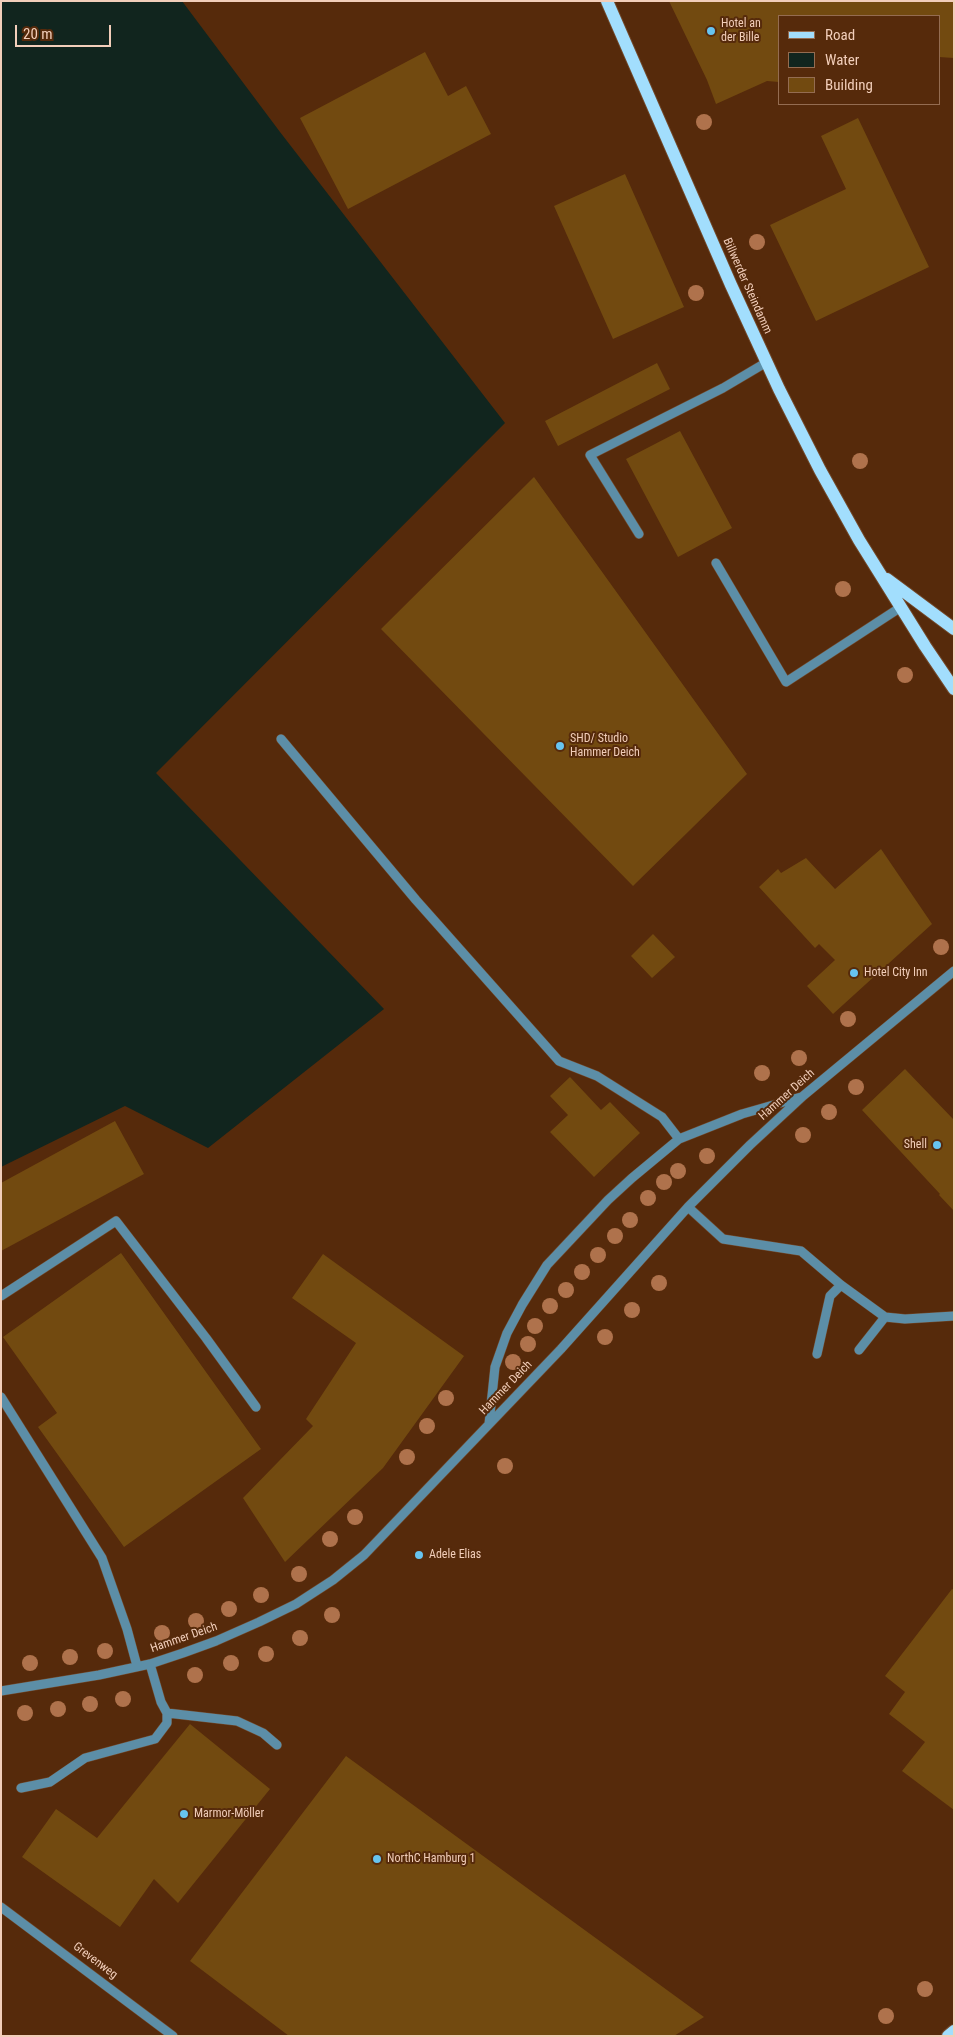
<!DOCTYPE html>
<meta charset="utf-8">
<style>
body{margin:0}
#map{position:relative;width:955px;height:2037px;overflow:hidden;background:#562a0b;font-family:"Roboto Condensed",sans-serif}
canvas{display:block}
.frame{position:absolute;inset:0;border:2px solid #f2ceba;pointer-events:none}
.legend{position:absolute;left:778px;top:15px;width:162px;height:90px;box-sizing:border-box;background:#562a0b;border:1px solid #946c51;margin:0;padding:6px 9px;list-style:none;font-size:15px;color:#f2ceba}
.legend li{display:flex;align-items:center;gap:10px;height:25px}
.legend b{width:25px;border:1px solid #946c51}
.scale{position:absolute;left:15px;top:25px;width:96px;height:22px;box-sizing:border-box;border:2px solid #f2ceba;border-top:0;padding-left:6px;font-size:15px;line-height:18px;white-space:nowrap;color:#f2ceba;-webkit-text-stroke:4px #562a0b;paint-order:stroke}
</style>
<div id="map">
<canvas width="955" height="2037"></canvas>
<div class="frame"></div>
<ul class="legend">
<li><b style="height:6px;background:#a2defd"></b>Road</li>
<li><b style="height:14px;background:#11251e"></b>Water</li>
<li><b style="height:14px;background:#724a10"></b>Building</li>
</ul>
<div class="scale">20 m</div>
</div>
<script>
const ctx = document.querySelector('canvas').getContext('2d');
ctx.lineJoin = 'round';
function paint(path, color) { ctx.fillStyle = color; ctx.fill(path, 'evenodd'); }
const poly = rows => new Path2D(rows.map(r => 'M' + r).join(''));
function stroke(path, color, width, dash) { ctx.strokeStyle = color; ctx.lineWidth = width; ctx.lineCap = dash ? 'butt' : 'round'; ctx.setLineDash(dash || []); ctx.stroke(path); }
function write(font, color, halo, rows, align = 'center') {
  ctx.font = font + ' "Roboto Condensed",sans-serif'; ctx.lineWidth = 4; ctx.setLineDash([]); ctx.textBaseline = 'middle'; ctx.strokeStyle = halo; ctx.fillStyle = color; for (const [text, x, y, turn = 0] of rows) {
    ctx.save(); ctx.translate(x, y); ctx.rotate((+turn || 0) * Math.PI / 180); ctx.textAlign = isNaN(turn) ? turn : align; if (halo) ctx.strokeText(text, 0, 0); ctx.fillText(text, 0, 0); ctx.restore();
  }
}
paint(poly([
 [1,1,182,1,280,132,505,423,156,773,384,1009,208,1148,125,1106,1,1167]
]), '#11251e');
paint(poly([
 [669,1,954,1,954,58,939,57,939,16,779,16,779,82,767,81,716,104,707,80],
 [425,52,448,96,466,86,491,134,348,209,300,118],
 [858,118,929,267,816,321,770,225,846,189,821,136],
 [625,174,684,307,613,339,554,206],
 [657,363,670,389,558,446,545,421],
 [680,431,732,528,678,557,626,459],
 [534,477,747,774,633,886,381,629],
 [881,849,932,924,833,1014,807,986,835,960,819,944,815,948,759,887,778,869,781,873,806,858,835,889],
 [653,934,675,957,652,978,631,956],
 [905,1069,954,1120,954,1211,939,1195,940,1194,862,1110],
 [570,1077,601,1110,610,1102,640,1133,594,1177,550,1132,568,1115,550,1096],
 [115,1121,144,1174,1,1251,1,1183],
 [121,1253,261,1449,124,1547,38,1427,57,1413,3,1337],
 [323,1254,464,1356,383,1468,285,1562,243,1498,313,1426,306,1419,356,1343,292,1298],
 [952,1589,954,1590,954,1810,902,1771,925,1742,889,1714,905,1692,885,1676],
 [190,1724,270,1789,178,1903,154,1879,120,1927,22,1857,56,1809,97,1838],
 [346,1756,704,2017,674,2036,289,2036,190,1961]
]), '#724a10');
const minor = poly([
 [639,534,590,455,723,388,767,362],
 [716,563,786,682,901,607],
 [281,739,416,900,559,1061,597,1076,662,1117,679,1139],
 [688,1207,723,1239,801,1251,841,1285,885,1317,905,1319,954,1316],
 [1,1296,116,1221,206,1338,256,1407],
 [859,1350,885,1317],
 [817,1354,830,1296,841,1285],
 [1,1397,102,1558,127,1629,137,1666],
 [489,1424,495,1367,507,1333,522,1305,547,1265,608,1200,632,1178,679,1139,742,1114,801,1097],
 [1,1691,99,1675,150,1664,183,1653,216,1641,259,1622,296,1604,333,1580,364,1555,561,1349,688,1207,750,1145,803,1096,954,971],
 [167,1713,237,1721,263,1733,277,1745],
 [21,1788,50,1782,85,1758,155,1739,167,1723,167,1713,161,1702,150,1664],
 [1,1907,173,2036]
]);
const major = poly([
 [607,1,731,285,779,389,820,470,859,540,925,646,954,689],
 [887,579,954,629],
 [948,2036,954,2031]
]);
stroke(minor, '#72482a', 10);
stroke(major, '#72482a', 14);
stroke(minor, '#5c8ea7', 9);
stroke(major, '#a2defd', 12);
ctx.fillStyle = '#af724c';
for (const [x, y] of [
 [704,122],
 [757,242],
 [696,293],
 [860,461],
 [843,589],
 [905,675],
 [941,947],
 [848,1019],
 [799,1058],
 [762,1073],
 [856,1087],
 [829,1112],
 [803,1135],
 [707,1156],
 [678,1171],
 [664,1182],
 [648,1198],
 [630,1220],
 [615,1236],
 [598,1255],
 [582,1272],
 [659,1283],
 [566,1290],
 [550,1306],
 [632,1310],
 [535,1326],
 [605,1337],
 [528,1344],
 [513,1362],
 [446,1398],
 [427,1426],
 [407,1457],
 [505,1466],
 [355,1517],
 [330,1539],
 [299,1574],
 [261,1595],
 [229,1609],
 [332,1615],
 [196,1621],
 [162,1633],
 [300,1638],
 [105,1651],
 [266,1654],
 [70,1657],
 [30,1663],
 [231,1663],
 [195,1675],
 [123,1699],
 [90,1704],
 [58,1709],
 [25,1713],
 [925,1989],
 [886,2016]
]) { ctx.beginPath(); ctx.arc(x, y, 8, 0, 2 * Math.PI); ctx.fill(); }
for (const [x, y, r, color] of [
 [711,31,5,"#67c4f0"],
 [560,746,5,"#67c4f0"],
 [854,973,5,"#67c4f0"],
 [937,1145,5,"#67c4f0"],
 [419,1555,5,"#67c4f0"],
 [184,1814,5,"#67c4f0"],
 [377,1859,5,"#67c4f0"]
]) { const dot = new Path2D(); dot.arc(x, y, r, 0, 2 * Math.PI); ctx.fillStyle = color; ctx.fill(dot); stroke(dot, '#562a0b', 2); }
write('12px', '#f2ceba', '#562a0b', [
 ["Hotel an",721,24],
 ["der Bille",721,38],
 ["SHD/ Studio",570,739],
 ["Hammer Deich",570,753],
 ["Hotel City Inn",864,973],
 ["Shell",927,1145,"right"],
 ["Adele Elias",429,1555],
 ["Marmor-Möller",194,1814],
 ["NorthC Hamburg 1",387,1859]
], 'left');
write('12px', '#f2ceba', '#562a0b', [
 ["Billwerder Steindamm",747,286,66],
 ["Hammer Deich",787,1095,-42],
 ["Hammer Deich",506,1388,-46],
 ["Hammer Deich",184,1638,-19],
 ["Grevenweg",95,1961,37]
]);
</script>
